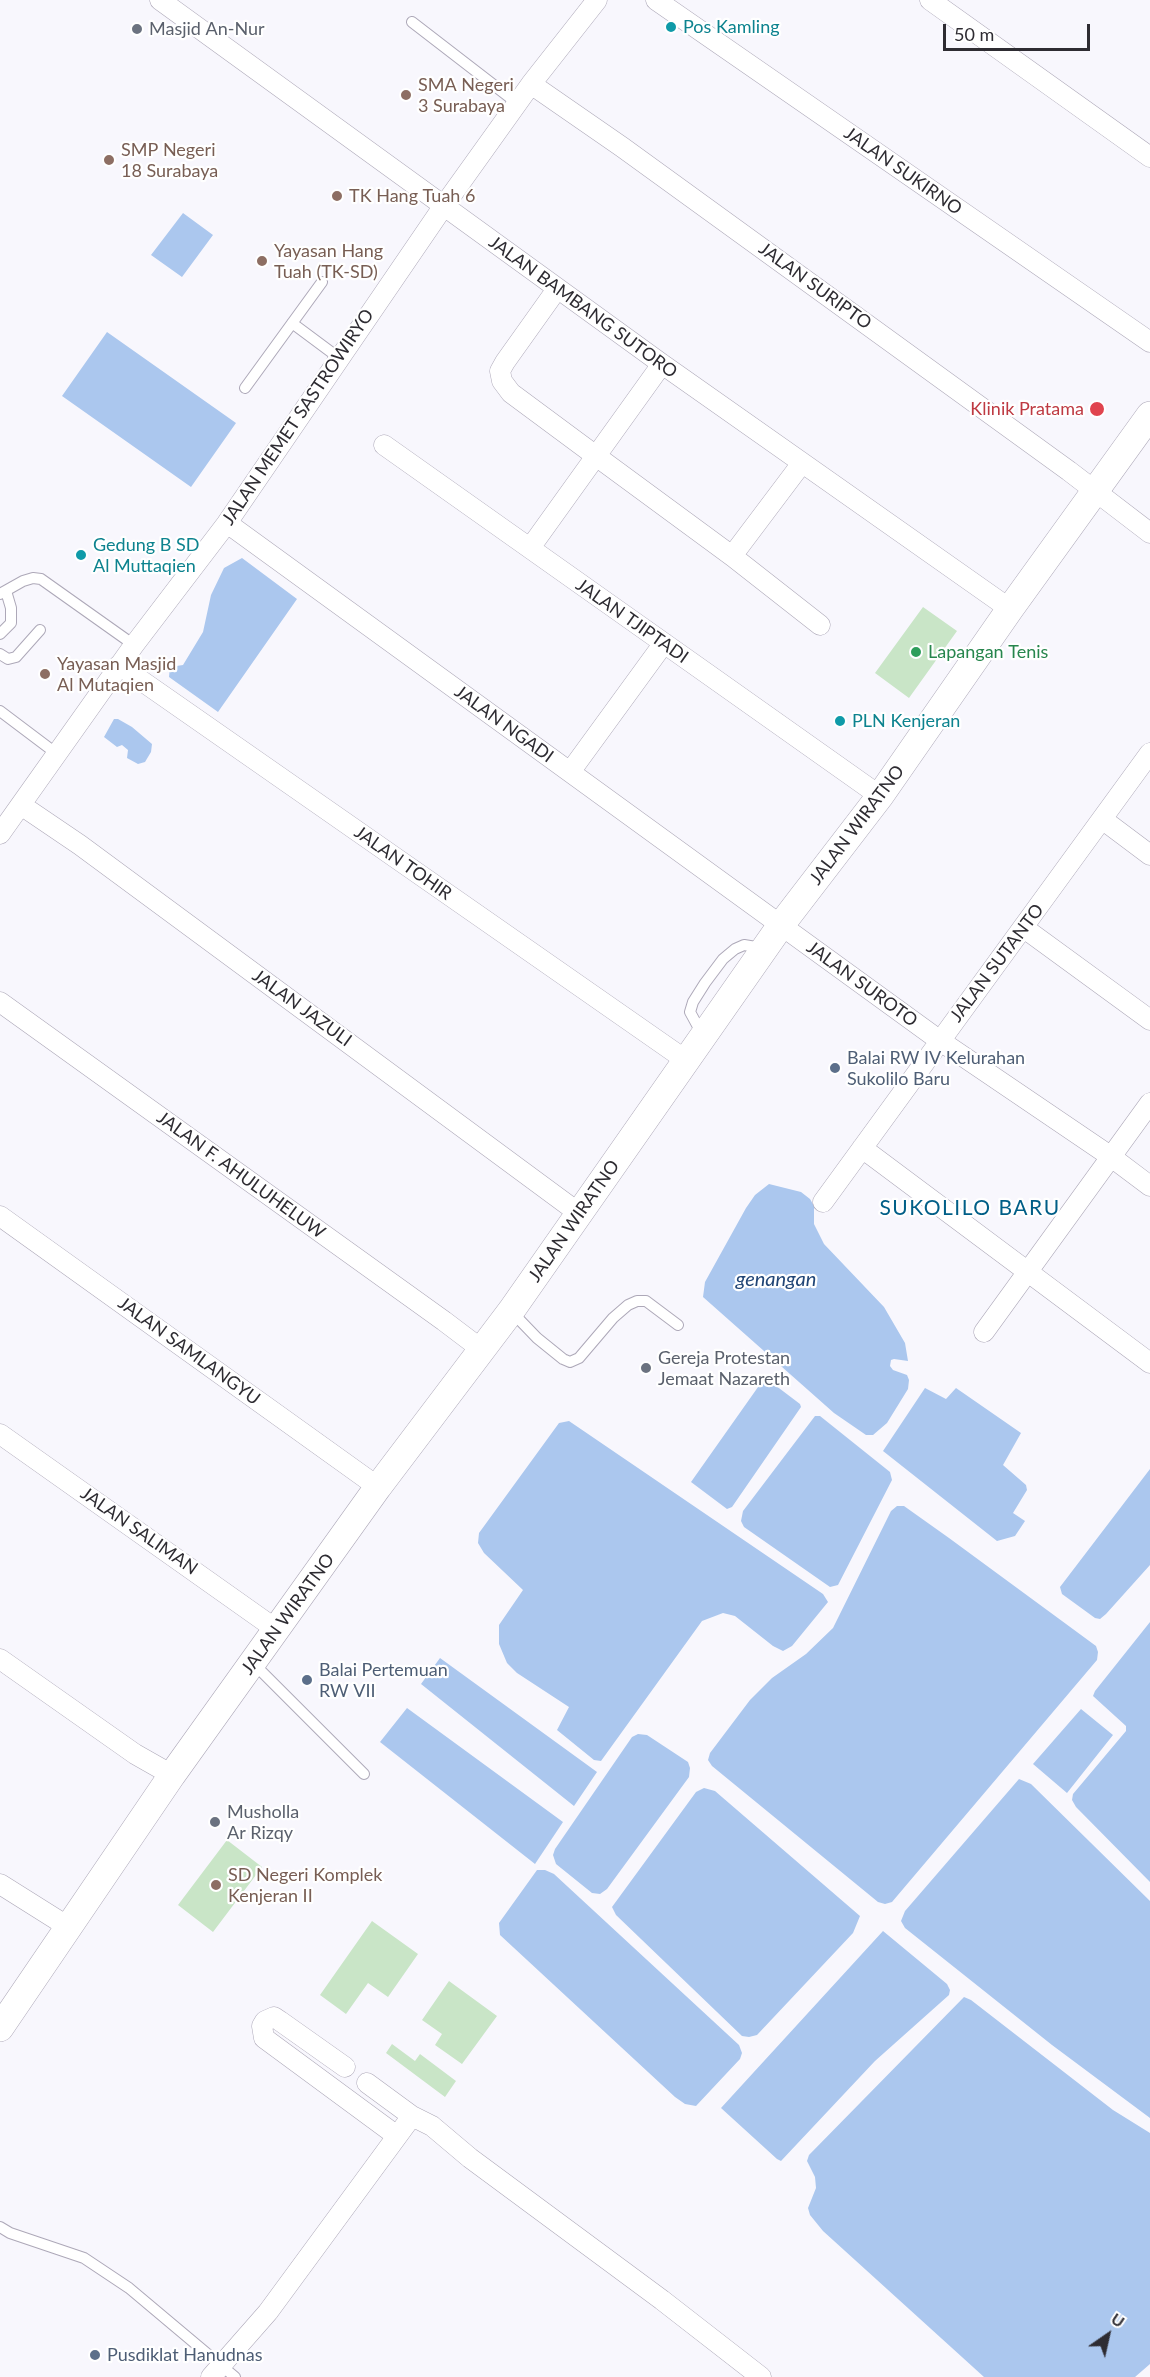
<!DOCTYPE html>
<style>
body{margin:0}
#map{position:relative;width:1150px;height:2377px;overflow:hidden;background:#f8f7fd;font-family:Lato,sans-serif}
canvas{display:block}
.north{position:absolute;left:1078px;top:2305px;width:60px;height:60px;-webkit-text-stroke:4px #fff;paint-order:stroke;rotate:34deg;font-size:16px;font-weight:700;line-height:24px;text-align:center;color:#2e2c32}
.north::after{content:'';display:block;margin:auto;width:21px;height:27px;background:#2e2c32;clip-path:polygon(50% 0,100% 100%,50% 72%,0 100%)}
.scale{position:absolute;left:943px;top:24px;width:147px;height:27px;box-sizing:border-box;border:3px solid #2e2c32;border-top:0;padding-left:8px;font-size:18px;line-height:21px;white-space:nowrap;color:#2e2c32;-webkit-text-stroke:4px #fff;paint-order:stroke}
</style>
<div id="map">
<canvas width="1150" height="2377"></canvas>
<div class="north">U</div>
<div class="scale">50 m</div>
</div>
<script>
const ctx = document.querySelector('canvas').getContext('2d');
ctx.lineJoin = 'round';
function paint(path, color) { ctx.fillStyle = color; ctx.fill(path, 'evenodd'); }
const poly = rows => new Path2D(rows.map(r => 'M' + r).join(''));
function stroke(path, color, width, dash) { ctx.strokeStyle = color; ctx.lineWidth = width; ctx.lineCap = dash ? 'butt' : 'round'; ctx.setLineDash(dash || []); ctx.stroke(path); }
function write(font, color, halo, rows, align = 'center') {
  ctx.font = font + ' Lato,sans-serif'; ctx.lineWidth = 4.5; ctx.setLineDash([]); ctx.textBaseline = 'middle'; ctx.strokeStyle = halo; ctx.fillStyle = color; for (const [text, x, y, turn = 0] of rows) {
    ctx.save(); ctx.translate(x, y); ctx.rotate((+turn || 0) * Math.PI / 180); ctx.textAlign = isNaN(turn) ? turn : align; if (halo) ctx.strokeText(text, 0, 0); ctx.fillText(text, 0, 0); ctx.restore();
  }
}
paint(poly([
 [923,607,957,631,909,698,875,673],
 [227,1840,262,1867,213,1932,178,1905],
 [372,1921,418,1954,388,1997,368,1983,346,2014,320,1995],
 [449,1981,497,2016,462,2064,435,2045,442,2034,422,2020],
 [392,2044,415,2061,420,2054,456,2081,445,2097,386,2053]
]), '#c9e5c7');
paint(poly([
 [183,213,213,235,182,277,151,255],
 [107,332,236,423,191,487,62,396],
 [242,558,297,599,218,712,169,677,170,667,183,665,203,632,211,595,224,568],
 [114,719,118,719,132,727,152,744,151,752,145,762,138,764,127,758,128,750,122,745,117,747,104,737],
 [769,1184,801,1192,810,1199,814,1206,814,1224,824,1244,884,1307,905,1343,908,1361,894,1359,891,1360,890,1366,893,1370,907,1375,909,1380,908,1389,887,1423,873,1435,866,1435,834,1413,703,1297,705,1282,746,1208,755,1195],
 [767,1379,800,1404,801,1407,732,1507,727,1509,691,1482,763,1380],
 [925,1388,946,1399,956,1388,1021,1433,1003,1465,1026,1485,1027,1490,1013,1513,1025,1521,1015,1536,997,1541,883,1451],
 [815,1416,820,1416,890,1472,892,1480,838,1585,830,1587,744,1527,741,1521,743,1511],
 [569,1421,823,1594,828,1602,792,1646,783,1651,773,1646,735,1616,723,1613,702,1621,601,1761,594,1760,557,1730,569,1707,517,1673,507,1663,499,1644,499,1625,523,1590,484,1553,478,1543,479,1533,559,1423],
 [1150,1469,1150,1565,1106,1614,1100,1619,1095,1618,1062,1594,1060,1587],
 [897,1506,904,1506,949,1538,1096,1646,1098,1652,1097,1660,892,1902,885,1904,878,1902,712,1766,708,1760,710,1753,750,1700,772,1678,806,1654,833,1628,891,1511],
 [1150,1622,1150,1882,1076,1807,1072,1800,1073,1794,1126,1731,1126,1726,1093,1696,1095,1691],
 [440,1658,597,1772,574,1806,421,1684],
 [407,1708,563,1822,535,1864,380,1742],
 [1081,1709,1113,1735,1067,1793,1033,1764],
 [638,1734,647,1735,688,1762,690,1768,689,1777,607,1889,600,1894,592,1893,556,1864,553,1855,555,1849,632,1737],
 [1019,1779,1031,1784,1150,1901,1150,2118,1052,2045,905,1928,901,1921,905,1911],
 [704,1788,715,1791,860,1916,853,1933,757,2035,749,2037,742,2036,616,1915,612,1907,696,1792],
 [537,1870,545,1870,554,1874,739,2045,742,2053,740,2059,696,2106,685,2104,675,2097,500,1935,499,1923],
 [883,1931,947,1984,950,1990,949,1995,875,2061,781,2161,777,2159,721,2108],
 [964,1997,971,2000,1113,2110,1150,2133,1150,2364,1135,2377,984,2377,823,2231,810,2215,808,2208,816,2188,815,2177,807,2161,809,2155]
]), '#abc7ee');
const service = poly([
 [412,22,517,103],
 [292,323,339,358],
 [245,388,322,282],
 [0,594,23,581,33,578,41,579,134,645],
 [0,634,11,623,11,608,6,591],
 [0,654,8,659,16,657,40,630],
 [0,711,57,754],
 [702,1034,690,1012,693,1002,705,983,723,959,735,949,744,945,762,948],
 [511,1311,537,1338,563,1359,570,1362,579,1358,613,1318,628,1305,637,1301,646,1301,678,1325],
 [253,1663,364,1774],
 [0,2227,10,2233,84,2258,129,2288,235,2377]
]);
const minor = poly([
 [160,0,662,364,1010,609],
 [656,0,1150,342],
 [930,0,1150,157],
 [531,84,622,147,1069,471,1150,533],
 [662,364,596,456,732,556,820,625],
 [384,445,880,796],
 [227,523,939,1040,1110,1156,1150,1186],
 [530,548,596,456,511,393,502,381,500,371,505,362,557,289],
 [732,556,802,463],
 [119,665,687,1061],
 [570,772,664,643],
 [21,805,80,845,580,1214],
 [1102,819,1150,855],
 [0,834,134,645,227,523,443,207,531,84,597,0],
 [1024,928,1150,1020],
 [0,1002,444,1321,481,1349],
 [862,1148,1150,1363],
 [823,1202,1150,753],
 [0,1216,378,1487],
 [984,1332,1150,1103],
 [0,1434,277,1630],
 [0,1659,135,1754,172,1775],
 [0,1884,70,1928],
 [345,2067,280,2021,274,2017,265,2021,262,2026,264,2038,397,2136],
 [367,2083,412,2116],
 [211,2377,268,2312,412,2116,432,2126,470,2158,662,2300,761,2377]
]);
const secondary = poly([
 [0,2028,172,1775,378,1487,511,1311,781,925,880,796,1010,609,1150,415]
]);
stroke(service, '#ada8b8', 12);
stroke(minor, '#ada8b8', 21);
stroke(secondary, '#ada8b8', 28);
stroke(service, '#fff', 10);
stroke(minor, '#fff', 20);
stroke(secondary, '#fff', 27);
for (const [x, y, r, color] of [
 [671,27,6,"#0f9aa8"],
 [137,29,6,"#6b7280"],
 [406,95,6,"#8d6e63"],
 [109,160,6,"#8d6e63"],
 [337,196,6,"#8d6e63"],
 [262,261,6,"#8d6e63"],
 [1097,409,8,"#e0444e"],
 [81,555,6,"#0f9aa8"],
 [916,652,6,"#2e9e5b"],
 [45,674,6,"#8d6e63"],
 [840,721,6,"#0f9aa8"],
 [835,1068,6,"#5c6f8a"],
 [646,1368,6,"#6b7280"],
 [307,1680,6,"#5c6f8a"],
 [215,1822,6,"#6b7280"],
 [216,1885,6,"#8d6e63"],
 [95,2355,6,"#5c6f8a"]
]) { const dot = new Path2D(); dot.arc(x, y, r, 0, 2 * Math.PI); ctx.fillStyle = color; ctx.fill(dot); stroke(dot, '#fff', 2); }
write('18px', '#0d838f', '#fff', [
 ["Pos Kamling",683,27],
 ["Gedung B SD",93,545],
 ["Al Muttaqien",93,566],
 ["PLN Kenjeran",852,721]
], 'left');
write('18px', '#5b616d', '#fff', [
 ["Masjid An-Nur",149,29],
 ["Gereja Protestan",658,1358],
 ["Jemaat Nazareth",658,1379],
 ["Musholla",227,1812],
 ["Ar Rizqy",227,1833]
], 'left');
write('18px', '#785e54', '#fff', [
 ["SMA Negeri",418,85],
 ["3 Surabaya",418,106],
 ["SMP Negeri",121,150],
 ["18 Surabaya",121,171],
 ["TK Hang Tuah 6",349,196],
 ["Yayasan Hang",274,251],
 ["Tuah (TK-SD)",274,272],
 ["Yayasan Masjid",57,664],
 ["Al Mutaqien",57,685],
 ["SD Negeri Komplek",228,1875],
 ["Kenjeran II",228,1896]
], 'left');
write('18px', '#2e2c32', '#fff', [
 ["JALAN SUKIRNO",903,171,35],
 ["JALAN SURIPTO",815,286,36],
 ["JALAN BAMBANG SUTORO",583,307,36],
 ["JALAN MEMET SASTROWIRYO",298,417,-56],
 ["JALAN TJIPTADI",632,621,35],
 ["JALAN NGADI",504,724,36],
 ["JALAN WIRATNO",857,825,-53],
 ["JALAN TOHIR",403,863,35],
 ["JALAN SUTANTO",997,963,-53],
 ["JALAN SUROTO",862,984,36],
 ["JALAN JAZULI",302,1008,36],
 ["JALAN F. AHULUHELUW",241,1175,36],
 ["JALAN WIRATNO",574,1221,-55],
 ["JALAN SAMLANGYU",189,1351,36],
 ["JALAN SALIMAN",139,1531,35],
 ["JALAN WIRATNO",288,1614,-54]
]);
write('18px', '#be3a42', '#fff', [
 ["Klinik Pratama",1084,409]
], 'right');
write('18px', '#27864d', '#fff', [
 ["Lapangan Tenis",928,652]
], 'left');
write('18px', '#4e5e75', '#fff', [
 ["Balai RW IV Kelurahan",847,1058],
 ["Sukolilo Baru",847,1079],
 ["Balai Pertemuan",319,1670],
 ["RW VII",319,1691],
 ["Pusdiklat Hanudnas",107,2355]
], 'left');
write('italic 20px', '#204576', '#fff', [
 ["genangan",776,1280]
]);
ctx.letterSpacing = '1.5px';
write('21px', '#005e87', '#fff', [
 ["SUKOLILO BARU",970,1208]
]);
ctx.letterSpacing = '0px';
</script>
